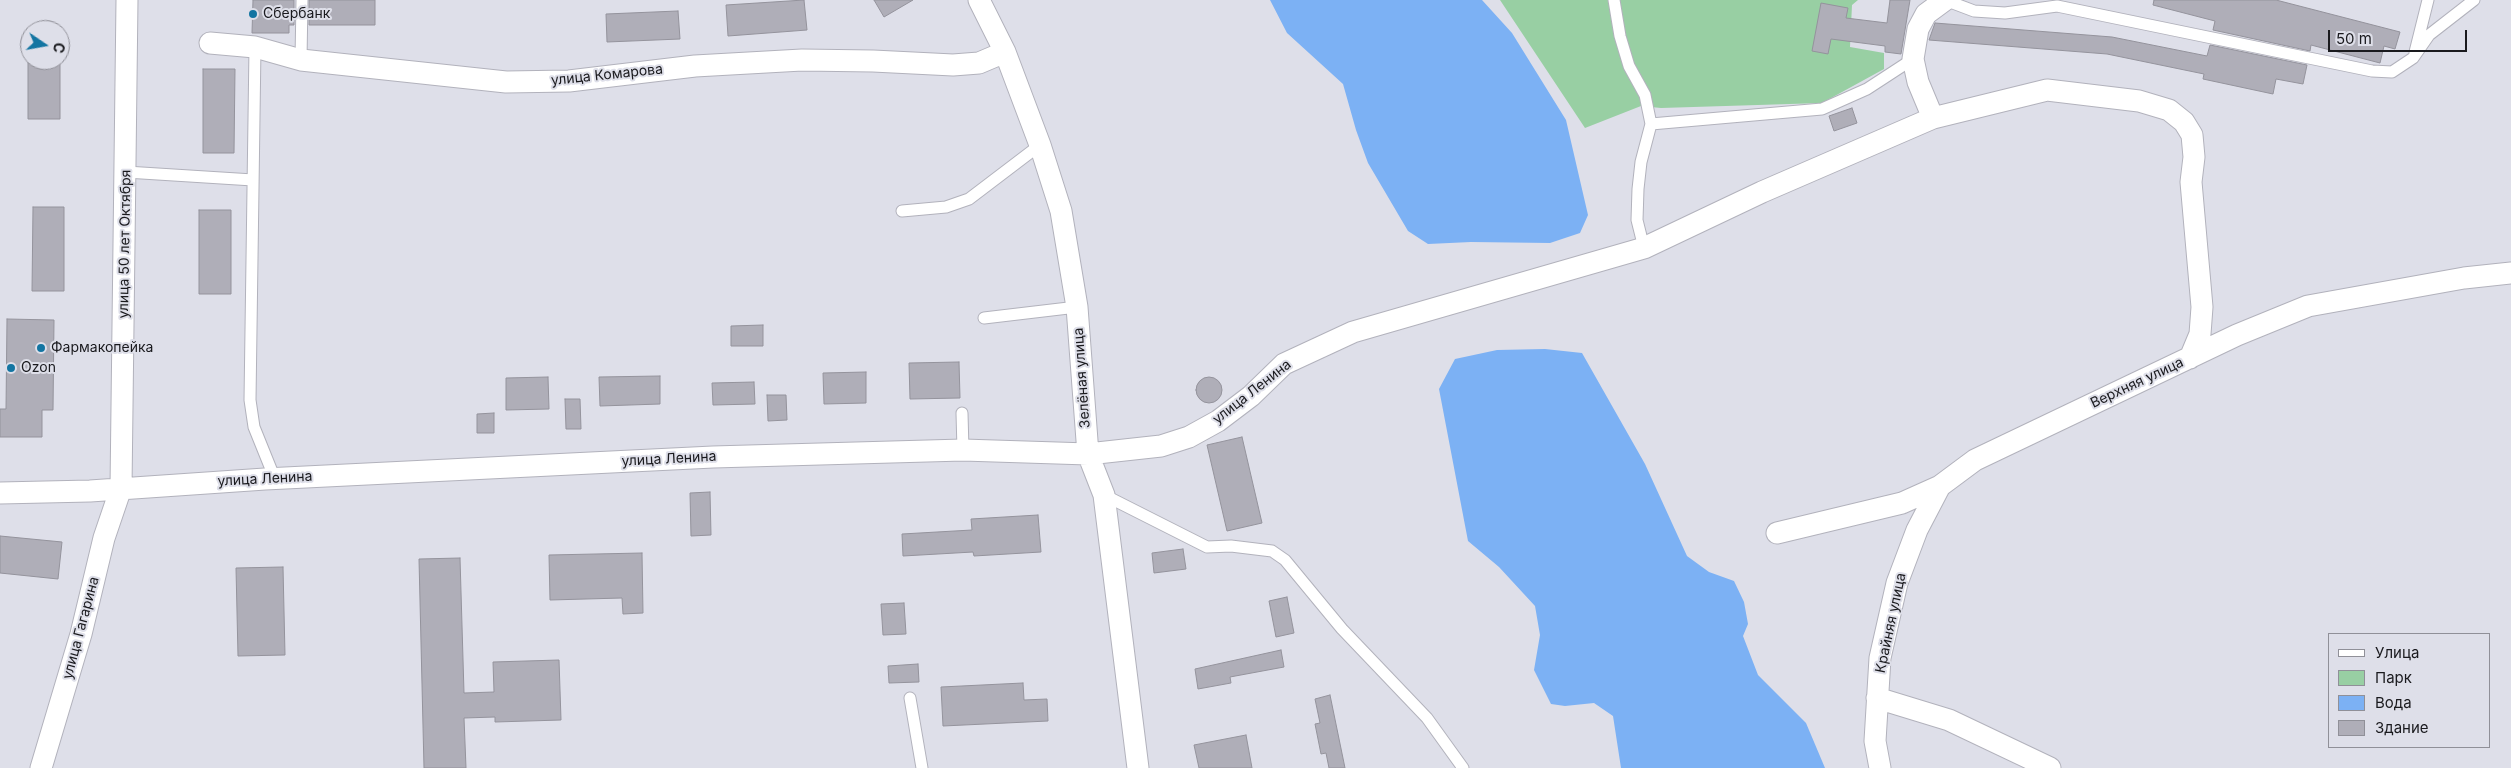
<!DOCTYPE html>
<meta charset="utf-8">
<style>
body{margin:0}
#map{position:relative;width:2511px;height:768px;overflow:hidden;background:#dedfe9;font-family:Inter,sans-serif}
canvas{display:block}
.legend{position:absolute;left:2328px;top:633px;width:162px;height:115px;box-sizing:border-box;background:#dedfe9;border:1px solid #909098;margin:0;padding:6px 9px;list-style:none;font-size:15px;color:#1a1a1e}
.legend li{display:flex;align-items:center;gap:10px;height:25px}
.legend b{width:25px;border:1px solid #909098}
.north{position:absolute;left:20px;top:20px;width:50px;height:50px;box-sizing:border-box;background:#dedfe9;border:1px solid #909098;border-radius:50%;rotate:102deg;font-size:14px;font-weight:700;line-height:20px;text-align:center;color:#1a1a1e}
.north::after{content:'';display:block;margin:auto;width:18px;height:22px;background:#1375a2;clip-path:polygon(50% 0,100% 100%,50% 72%,0 100%)}
.scale{position:absolute;left:2328px;top:30px;width:139px;height:22px;box-sizing:border-box;border:2px solid #1a1a1e;border-top:0;padding-left:6px;font-size:15px;line-height:18px;white-space:nowrap;color:#1a1a1e;-webkit-text-stroke:4px #dedfe9;paint-order:stroke}
</style>
<div id="map">
<canvas width="2511" height="768"></canvas>
<ul class="legend">
<li><b style="height:6px;background:#fff"></b>Улица</li>
<li><b style="height:14px;background:#98cfa3"></b>Парк</li>
<li><b style="height:14px;background:#7cb1f4"></b>Вода</li>
<li><b style="height:14px;background:#afaeb8"></b>Здание</li>
</ul>
<div class="north">С</div>
<div class="scale">50 m</div>
</div>
<script>
const ctx = document.querySelector('canvas').getContext('2d');
ctx.lineJoin = 'round';
function paint(path, color) { ctx.fillStyle = color; ctx.fill(path, 'evenodd'); }
const poly = rows => new Path2D(rows.map(r => 'M' + r).join(''));
function stroke(path, color, width, dash) { ctx.strokeStyle = color; ctx.lineWidth = width; ctx.lineCap = dash ? 'butt' : 'round'; ctx.setLineDash(dash || []); ctx.stroke(path); }
function write(font, color, halo, rows, align = 'center') {
  ctx.font = font + ' Inter,sans-serif'; ctx.lineWidth = 4; ctx.setLineDash([]); ctx.textBaseline = 'middle'; ctx.strokeStyle = halo; ctx.fillStyle = color; for (const [text, x, y, turn = 0] of rows) {
    ctx.save(); ctx.translate(x, y); ctx.rotate((+turn || 0) * Math.PI / 180); ctx.textAlign = isNaN(turn) ? turn : align; if (halo) ctx.strokeText(text, 0, 0); ctx.fillText(text, 0, 0); ctx.restore();
  }
}
paint(poly([
 [1500,0,1858,0,1852,5,1850,47,1884,53,1884,69,1822,103,1661,108,1641,106,1585,128]
]), '#98cfa3');
paint(poly([
 [1270,0,1482,0,1512,33,1566,120,1588,215,1580,233,1550,243,1471,242,1428,244,1408,231,1368,163,1356,130,1343,84,1287,33],
 [1545,349,1582,353,1645,464,1687,556,1709,572,1734,581,1744,602,1748,624,1743,636,1758,675,1806,723,1825,768,1621,768,1613,716,1594,703,1565,706,1551,704,1534,670,1540,635,1535,606,1499,567,1468,541,1439,389,1455,359,1497,350]
]), '#7cb1f4');
const building = poly([
 [253,0,294,0,294,25,289,25,289,33,252,33,253,0],
 [309,0,375,0,375,25,309,25,309,0],
 [804,0,807,30,728,36,726,5,804,0],
 [874,0,913,0,884,17,874,0],
 [1890,0,1910,0,1901,54,1885,52,1885,46,1831,39,1828,54,1812,51,1821,3,1848,8,1846,18,1887,23,1890,0],
 [2154,0,2276,0,2400,32,2395,49,2384,46,2380,63,2311,45,2310,51,2213,30,2215,21,2153,5,2154,0],
 [678,11,680,39,607,42,606,14,678,11],
 [1935,23,2112,37,2207,56,2210,45,2307,65,2303,84,2276,79,2273,94,2203,79,2204,74,2107,54,1929,40,1935,23],
 [28,60,60,60,60,119,28,119,28,60],
 [203,69,235,69,234,153,203,153,203,69],
 [1852,108,1857,123,1834,131,1829,116,1852,108],
 [33,207,64,207,64,291,32,291,33,207],
 [199,210,231,210,231,294,199,294,199,210],
 [7,319,54,320,53,410,42,410,42,437,0,437,0,409,6,409,7,319],
 [763,325,763,346,731,346,731,326,763,325],
 [959,362,960,398,910,399,909,363,959,362],
 [866,372,866,403,824,404,823,373,866,372],
 [660,376,660,404,600,406,599,377,660,376],
 '1196 390a13 13 0 1 1 26 0a13 13 0 1 1-26 0Z',
 [548,377,549,409,506,410,506,378,548,377],
 [754,382,755,404,713,405,712,383,754,382],
 [767,395,786,395,787,420,768,421,767,395],
 [565,399,580,399,581,429,566,429,565,399],
 [494,413,494,433,477,433,477,414,494,413],
 [1242,437,1262,523,1227,531,1207,445,1242,437],
 [710,492,711,535,691,536,690,493,710,492],
 [1038,515,1041,552,974,556,973,552,903,556,902,534,972,530,971,519,1038,515],
 [0,536,62,542,58,579,0,573,0,536],
 [1183,549,1186,569,1154,573,1152,553,1183,549],
 [642,553,643,613,623,614,622,598,550,600,549,555,642,553],
 [460,558,464,693,494,692,493,662,559,660,561,720,495,722,495,717,464,718,466,768,424,768,419,559,460,558],
 [283,567,285,655,238,656,236,568,283,567],
 [1287,597,1294,633,1276,637,1269,601,1287,597],
 [904,603,906,634,883,635,881,604,904,603],
 [1281,650,1284,667,1230,677,1231,683,1198,689,1195,669,1281,650],
 [918,664,919,682,889,683,888,666,918,664],
 [1023,683,1024,700,1047,699,1048,721,943,726,941,687,1023,683],
 [1330,695,1345,768,1329,768,1326,753,1321,754,1315,724,1320,723,1315,699,1330,695],
 [1246,735,1252,768,1199,768,1194,745,1246,735]
]);
paint(building, '#afaeb8');
stroke(building, '#94939c', 1);
const lane = poly([
 [1614,0,1620,36,1629,66,1645,95,1651,124,1822,109,1867,89,1913,59],
 [1945,0,1974,11,2005,13,2057,6,2372,71,2392,72,2413,58,2429,35,2474,0],
 [255,47,250,400,254,427,275,479],
 [2415,52,2428,0],
 [301,60,302,0],
 [126,172,253,180],
 [902,211,946,207,969,199,1040,145],
 [1644,248,1637,220,1638,189,1641,162,1651,124],
 [984,318,1077,307],
 [962,413,963,450],
 [1104,495,1207,547,1231,546,1272,551,1285,560,1342,629,1427,718,1463,768],
 [910,698,922,768]
]);
const street = poly([
 [979,0,1005,52,1040,145,1061,211,1077,307,1088,454,1104,495,1138,768],
 [210,43,255,47,301,60,506,82,569,81,695,66,802,60,873,61,953,65,979,63,1005,52],
 [1933,118,1918,82,1913,59,1918,29,1926,14,1945,0],
 [0,493,90,491,265,479,713,457,963,450,1088,454,1161,446,1189,437,1218,421,1251,396,1284,364,1353,332,1644,248,1762,192,1933,118,2047,90,2139,101,2169,110,2184,122,2192,135,2194,157,2191,182,2202,307,2200,334,2190,358],
 [1777,533,1902,503,1940,486,1975,460,2237,335,2308,306,2464,278,2511,273],
 [1877,698,1949,720,2050,768],
 [41,768,81,634,104,538,121,488,127,0],
 [1880,768,1875,741,1880,658,1897,583,1917,530,1940,486]
]);
stroke(lane, '#b2b2bc', 13);
stroke(street, '#b2b2bc', 23);
stroke(lane, '#fff', 11);
stroke(street, '#fff', 21);
for (const [x, y, r, color] of [
 [253,14,5,"#1375a2"],
 [41,348,5,"#1375a2"],
 [11,368,5,"#1375a2"]
]) { const dot = new Path2D(); dot.arc(x, y, r, 0, 2 * Math.PI); ctx.fillStyle = color; ctx.fill(dot); stroke(dot, '#dedfe9', 2); }
write('14px', '#1a1a1e', '#dedfe9', [
 ["Сбербанк",263,14],
 ["Фармакопейка",51,348],
 ["Ozon",21,368]
], 'left');
write('14px', '#1a1a1e', '#dedfe9', [
 ["улица Комарова",607,75,-6],
 ["улица 50 лет Октября",125,244,-89],
 ["Зелёная улица",1082,378,-94],
 ["Верхняя улица",2137,383,-25],
 ["улица Ленина",1252,392,-38],
 ["улица Ленина",669,459,-3],
 ["улица Ленина",265,479,-3],
 ["Крайняя улица",1891,623,-78],
 ["улица Гагарина",81,628,-75]
]);
</script>
